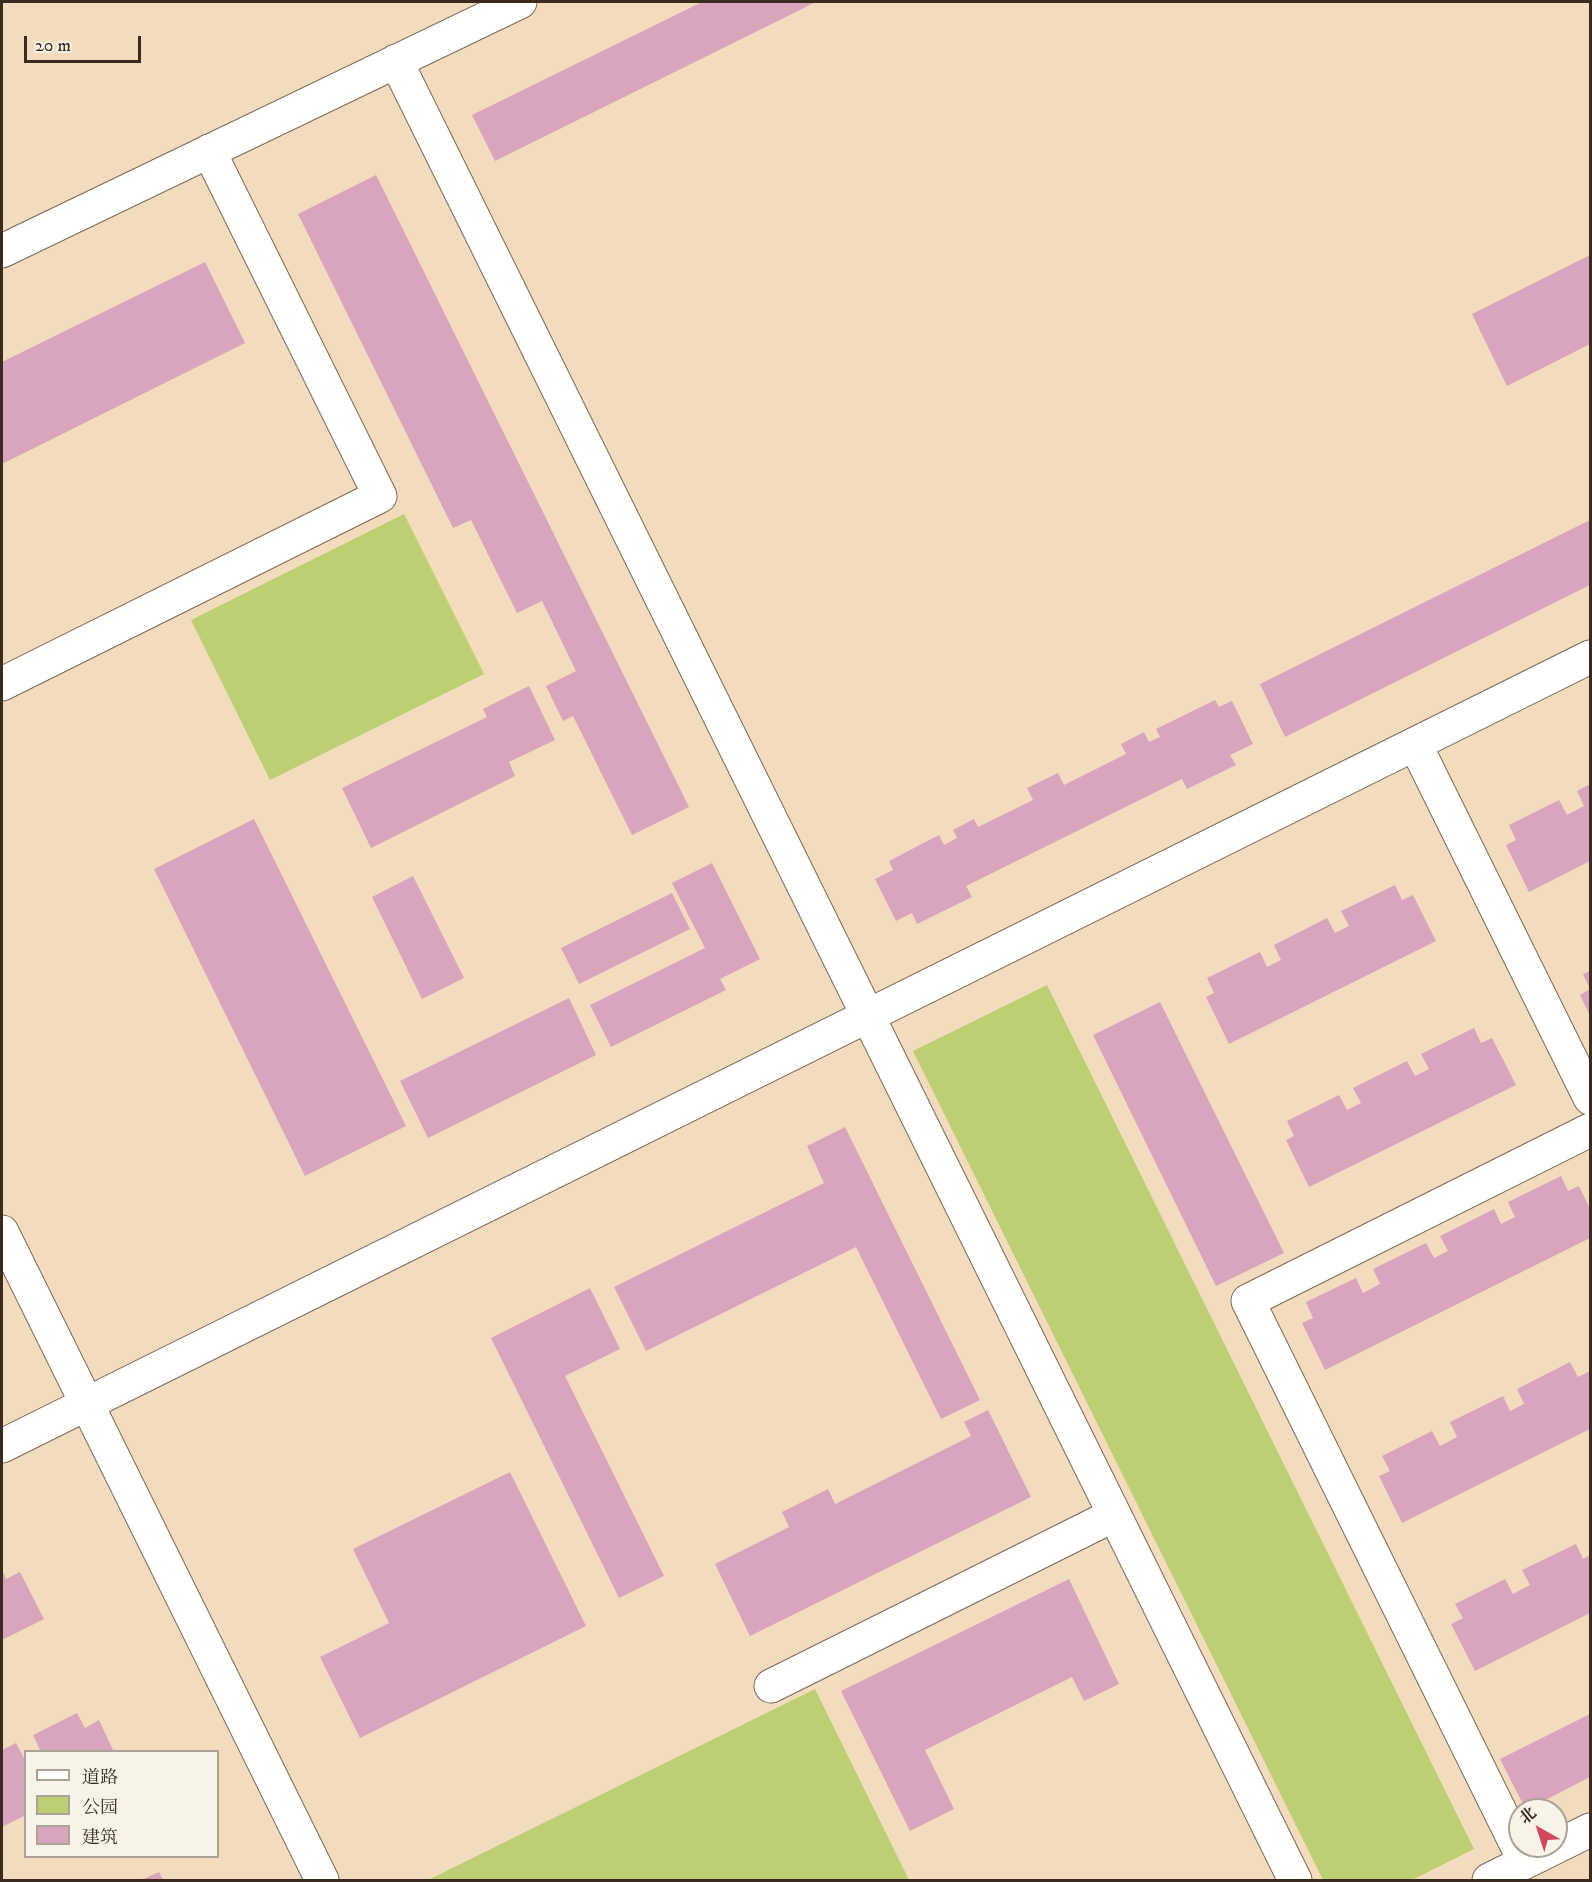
<!DOCTYPE html>
<meta charset="utf-8">
<style>
body{margin:0}
#map{position:relative;width:1592px;height:1882px;overflow:hidden;background:#f3dcbd;font-family:"IM FELL DW Pica","Noto Serif SC",serif}
canvas{display:block}
.frame{position:absolute;inset:0;border:3px solid #3b2a1e;pointer-events:none}
.legend{position:absolute;left:24px;top:1750px;width:195px;height:108px;box-sizing:border-box;background:#f7f3e8;border:2px solid #aca397;margin:0;padding:8px 10px;list-style:none;font-size:18px;color:#3b2a1e}
.legend li{display:flex;align-items:center;gap:12px;height:30px}
.legend b{width:30px;border:2px solid #aca397}
.north{position:absolute;left:1508px;top:1798px;width:60px;height:60px;box-sizing:border-box;background:#f7f3e8;border:2px solid #aca397;border-radius:50%;rotate:321deg;font-size:16px;font-weight:700;line-height:24px;text-align:center;color:#3b2a1e}
.north::after{content:'';display:block;margin:auto;width:21px;height:27px;background:#d1495b;clip-path:polygon(50% 0,100% 100%,50% 72%,0 100%)}
.scale{position:absolute;left:24px;top:36px;width:117px;height:27px;box-sizing:border-box;border:3px solid #3b2a1e;border-top:0;padding-left:8px;font-size:18px;line-height:21px;white-space:nowrap;color:#3b2a1e;-webkit-text-stroke:4px #f7f3e8;paint-order:stroke}
</style>
<div id="map">
<canvas width="1592" height="1882"></canvas>
<div class="frame"></div>
<ul class="legend">
<li><b style="height:8px;background:#fff"></b>道路</li>
<li><b style="height:16px;background:#bcd073"></b>公园</li>
<li><b style="height:16px;background:#d9a4be"></b>建筑</li>
</ul>
<div class="north">北</div>
<div class="scale">20 m</div>
</div>
<script>
const ctx = document.querySelector('canvas').getContext('2d');
ctx.lineJoin = 'round';
function paint(path, color) { ctx.fillStyle = color; ctx.fill(path, 'evenodd'); }
const poly = rows => new Path2D(rows.map(r => 'M' + r).join(''));
function stroke(path, color, width, dash) { ctx.strokeStyle = color; ctx.lineWidth = width; ctx.lineCap = dash ? 'butt' : 'round'; ctx.setLineDash(dash || []); ctx.stroke(path); }
paint(poly([
 [404,514,484,674,270,780,191,620],
 [1047,985,1474,1849,1412,1880,1323,1880,913,1051],
 [815,1689,909,1880,428,1880]
]), '#bcd073');
paint(poly([
 [702,2,816,2,495,161,472,115],
 [376,175,689,807,632,835,573,716,563,721,546,686,576,671,542,601,517,613,471,520,453,528,298,214],
 [1590,255,1590,344,1507,386,1472,314],
 [205,262,245,343,2,464,2,362],
 [1590,520,1590,585,1285,737,1260,684],
 [529,686,555,740,509,762,515,776,371,848,342,788,487,717,483,709],
 [1215,700,1219,707,1232,701,1253,744,1230,755,1236,765,1187,789,1182,779,966,886,972,897,917,924,912,913,896,921,875,879,893,870,889,861,939,835,944,845,957,838,953,830,974,819,978,827,1033,800,1027,788,1058,773,1064,785,1126,754,1121,744,1144,732,1149,742,1160,737,1156,729],
 [1590,784,1590,861,1529,892,1506,845,1516,840,1509,825,1559,800,1567,815,1584,806,1577,791],
 [254,819,406,1126,305,1176,154,869],
 [712,863,760,959,720,979,726,990,611,1047,590,1005,705,948,672,883],
 [413,876,464,978,422,999,372,897],
 [1395,885,1402,900,1413,895,1436,941,1229,1044,1206,997,1214,993,1207,978,1260,952,1267,967,1281,960,1274,945,1327,918,1335,933,1349,926,1341,911],
 [672,893,690,929,579,984,561,948],
 [1590,971,1590,989,1583,974],
 [1590,989,1590,1016,1580,995],
 [569,998,596,1055,428,1138,400,1081],
 [1160,1002,1284,1253,1216,1286,1093,1035],
 [1474,1028,1481,1043,1492,1038,1516,1085,1309,1187,1286,1140,1294,1136,1287,1121,1339,1095,1347,1110,1361,1103,1353,1088,1407,1061,1415,1076,1429,1069,1421,1054],
 [845,1127,980,1400,941,1419,856,1247,646,1351,614,1287,824,1183,807,1146],
 [1561,1176,1568,1191,1579,1186,1590,1209,1590,1238,1325,1370,1302,1323,1313,1318,1306,1302,1356,1278,1363,1293,1380,1284,1373,1269,1426,1243,1434,1258,1448,1251,1440,1236,1494,1209,1501,1224,1515,1217,1508,1202],
 [590,1288,620,1349,565,1376,664,1576,619,1598,491,1338],
 [1570,1362,1578,1377,1590,1371,1590,1429,1402,1523,1379,1476,1390,1471,1382,1456,1432,1431,1440,1446,1457,1437,1450,1422,1503,1396,1510,1411,1524,1404,1517,1389],
 [988,1410,1031,1497,750,1636,715,1564,789,1527,782,1512,828,1489,835,1504,971,1436,964,1422],
 [510,1472,586,1626,360,1738,320,1657,389,1623,353,1549],
 [1576,1544,1583,1559,1590,1555,1590,1613,1475,1671,1451,1624,1463,1618,1455,1604,1505,1579,1513,1594,1530,1585,1522,1570],
 [2,1570,6,1579,20,1572,44,1619,2,1640],
 [1069,1579,1119,1684,1084,1701,1072,1677,925,1750,954,1809,910,1831,841,1691],
 [77,1713,85,1728,99,1720,114,1752,36,1752,40,1750,33,1735],
 [1590,1714,1590,1777,1526,1810,1500,1759],
 [16,1743,24,1758,26,1757,26,1815,2,1827,2,1750],
 [159,1872,163,1880,141,1880]
]), '#d9a4be');
const minor = poly([
 [396,61,1295,1880],
 [2,251,520,2],
 [2,684,380,496,209,151],
 [1415,744,1590,1098],
 [2,1232,322,1880],
 [2,1446,1590,657],
 [771,1686,1114,1515],
 [1525,1862,1248,1301,1590,1130],
 [1489,1880,1590,1830]
]);
stroke(minor, '#7b6856', 35);
stroke(minor, '#fff', 33);
</script>
